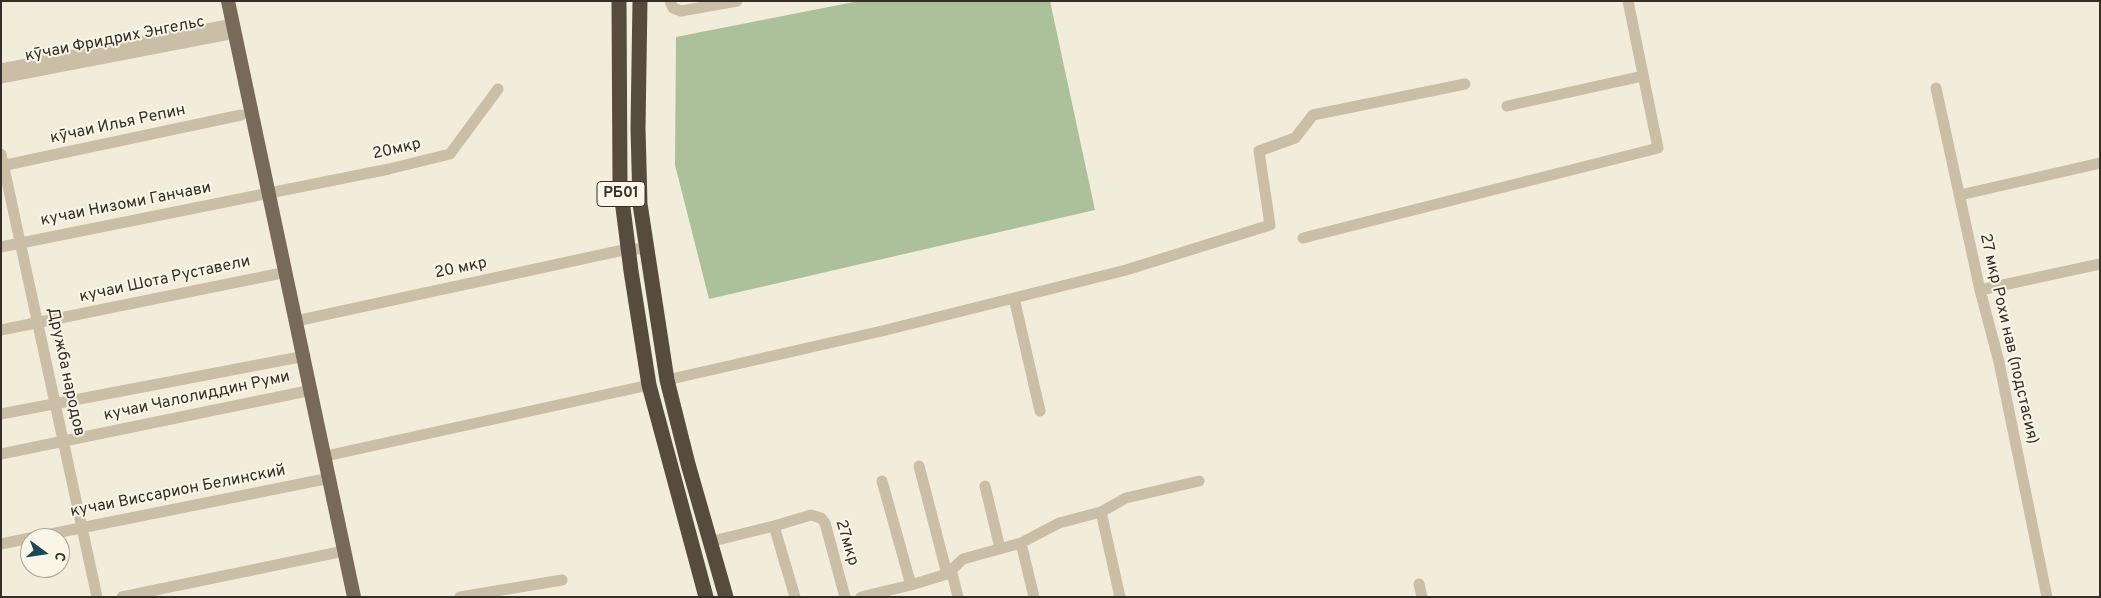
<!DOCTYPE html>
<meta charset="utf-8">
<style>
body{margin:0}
#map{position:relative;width:2101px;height:598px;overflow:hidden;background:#f2ecdb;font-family:Overpass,sans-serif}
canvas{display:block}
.frame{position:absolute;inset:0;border:2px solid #362f27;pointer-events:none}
.north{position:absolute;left:20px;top:528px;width:50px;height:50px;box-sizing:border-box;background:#f9f5e7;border:1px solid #aba69a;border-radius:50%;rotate:104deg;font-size:14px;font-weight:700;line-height:20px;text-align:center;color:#362f27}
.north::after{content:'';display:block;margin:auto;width:18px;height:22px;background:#1d4757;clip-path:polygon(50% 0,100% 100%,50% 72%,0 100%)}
</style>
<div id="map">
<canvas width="2101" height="598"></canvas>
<div class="frame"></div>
<div class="north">С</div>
</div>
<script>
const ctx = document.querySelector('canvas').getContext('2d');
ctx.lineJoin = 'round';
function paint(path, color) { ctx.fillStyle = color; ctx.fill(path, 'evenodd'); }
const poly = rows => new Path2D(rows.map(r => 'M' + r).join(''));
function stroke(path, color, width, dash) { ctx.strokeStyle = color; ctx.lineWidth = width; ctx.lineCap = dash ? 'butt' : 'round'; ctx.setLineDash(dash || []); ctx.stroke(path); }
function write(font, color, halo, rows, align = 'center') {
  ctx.font = font + ' Overpass,sans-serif'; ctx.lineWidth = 4; ctx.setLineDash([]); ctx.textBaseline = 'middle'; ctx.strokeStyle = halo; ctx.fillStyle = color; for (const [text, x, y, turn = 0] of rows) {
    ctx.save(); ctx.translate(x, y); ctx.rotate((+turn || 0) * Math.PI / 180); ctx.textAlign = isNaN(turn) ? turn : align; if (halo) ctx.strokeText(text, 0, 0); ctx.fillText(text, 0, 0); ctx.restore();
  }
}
paint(poly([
 [859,1,1050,1,1095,210,709,299,675,165,676,37]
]), '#acc19b');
stroke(poly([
 [670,1,673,8,681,11,737,1],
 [1,69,233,24],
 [1,78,235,33],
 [1936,88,1980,290,1999,362,2047,597],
 [1507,106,1643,76],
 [1,154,97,597],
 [1,166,241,115],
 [1960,195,2100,163],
 [1303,238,1658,148,1628,1],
 [1,247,389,169,450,154,498,89],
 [1980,290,2100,264],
 [1014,298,1040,411],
 [296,321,628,249,647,249],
 [1,330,277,274],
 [667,380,882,331,1126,270,1270,225,1259,151,1295,138,1313,115,1465,84],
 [1,414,305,356],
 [1,454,312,390],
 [326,456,649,385],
 [919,466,947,574],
 [882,481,911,585],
 [985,486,1000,548],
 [1101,512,1120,597],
 [774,526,811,515,821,518,825,523,845,597],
 [31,538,330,478],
 [709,542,774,526,795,597],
 [1021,543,1034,597],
 [1,544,30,538],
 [951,569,958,597],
 [1419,584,1422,597],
 [122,597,344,551],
 [460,597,562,580],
 [861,597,911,585,947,574,963,559,1021,543,1059,523,1101,512,1126,498,1199,481]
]), '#cabea7', 11);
stroke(poly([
 [228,1,354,597]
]), '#786a58', 14);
stroke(poly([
 [619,1,620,184,631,271,649,385,706,597],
 [640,1,638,128,640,204,667,380,688,464,726,597]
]), '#574b3e', 15);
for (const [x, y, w] of [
 [621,194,48]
]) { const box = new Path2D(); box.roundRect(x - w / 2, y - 12.5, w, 25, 4); ctx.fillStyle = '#f9f5e7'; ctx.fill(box); stroke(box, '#362f27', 1); }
write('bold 15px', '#362f27', null, [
 ["РБ01",621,194]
]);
write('16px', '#362f27', '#f9f5e7', [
 ["кӯчаи Фридрих Энгельс",115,40,-11],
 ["кӯчаи Илья Репин",118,125,-12],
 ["20мкр",397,150,-13],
 ["кучаи Низоми Ганчави",126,205,-11],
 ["20 мкр",461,269,-12],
 ["кучаи Шота Руставели",165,280,-12],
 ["27 мкр Рохи нав (подстасия)",2008,339,77],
 ["Дружба народов",65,372,78],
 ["кучаи Чалолиддин Руми",197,397,-12],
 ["кучаи Виссарион Белинский",178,492,-11],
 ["27мкр",846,543,73]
]);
</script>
